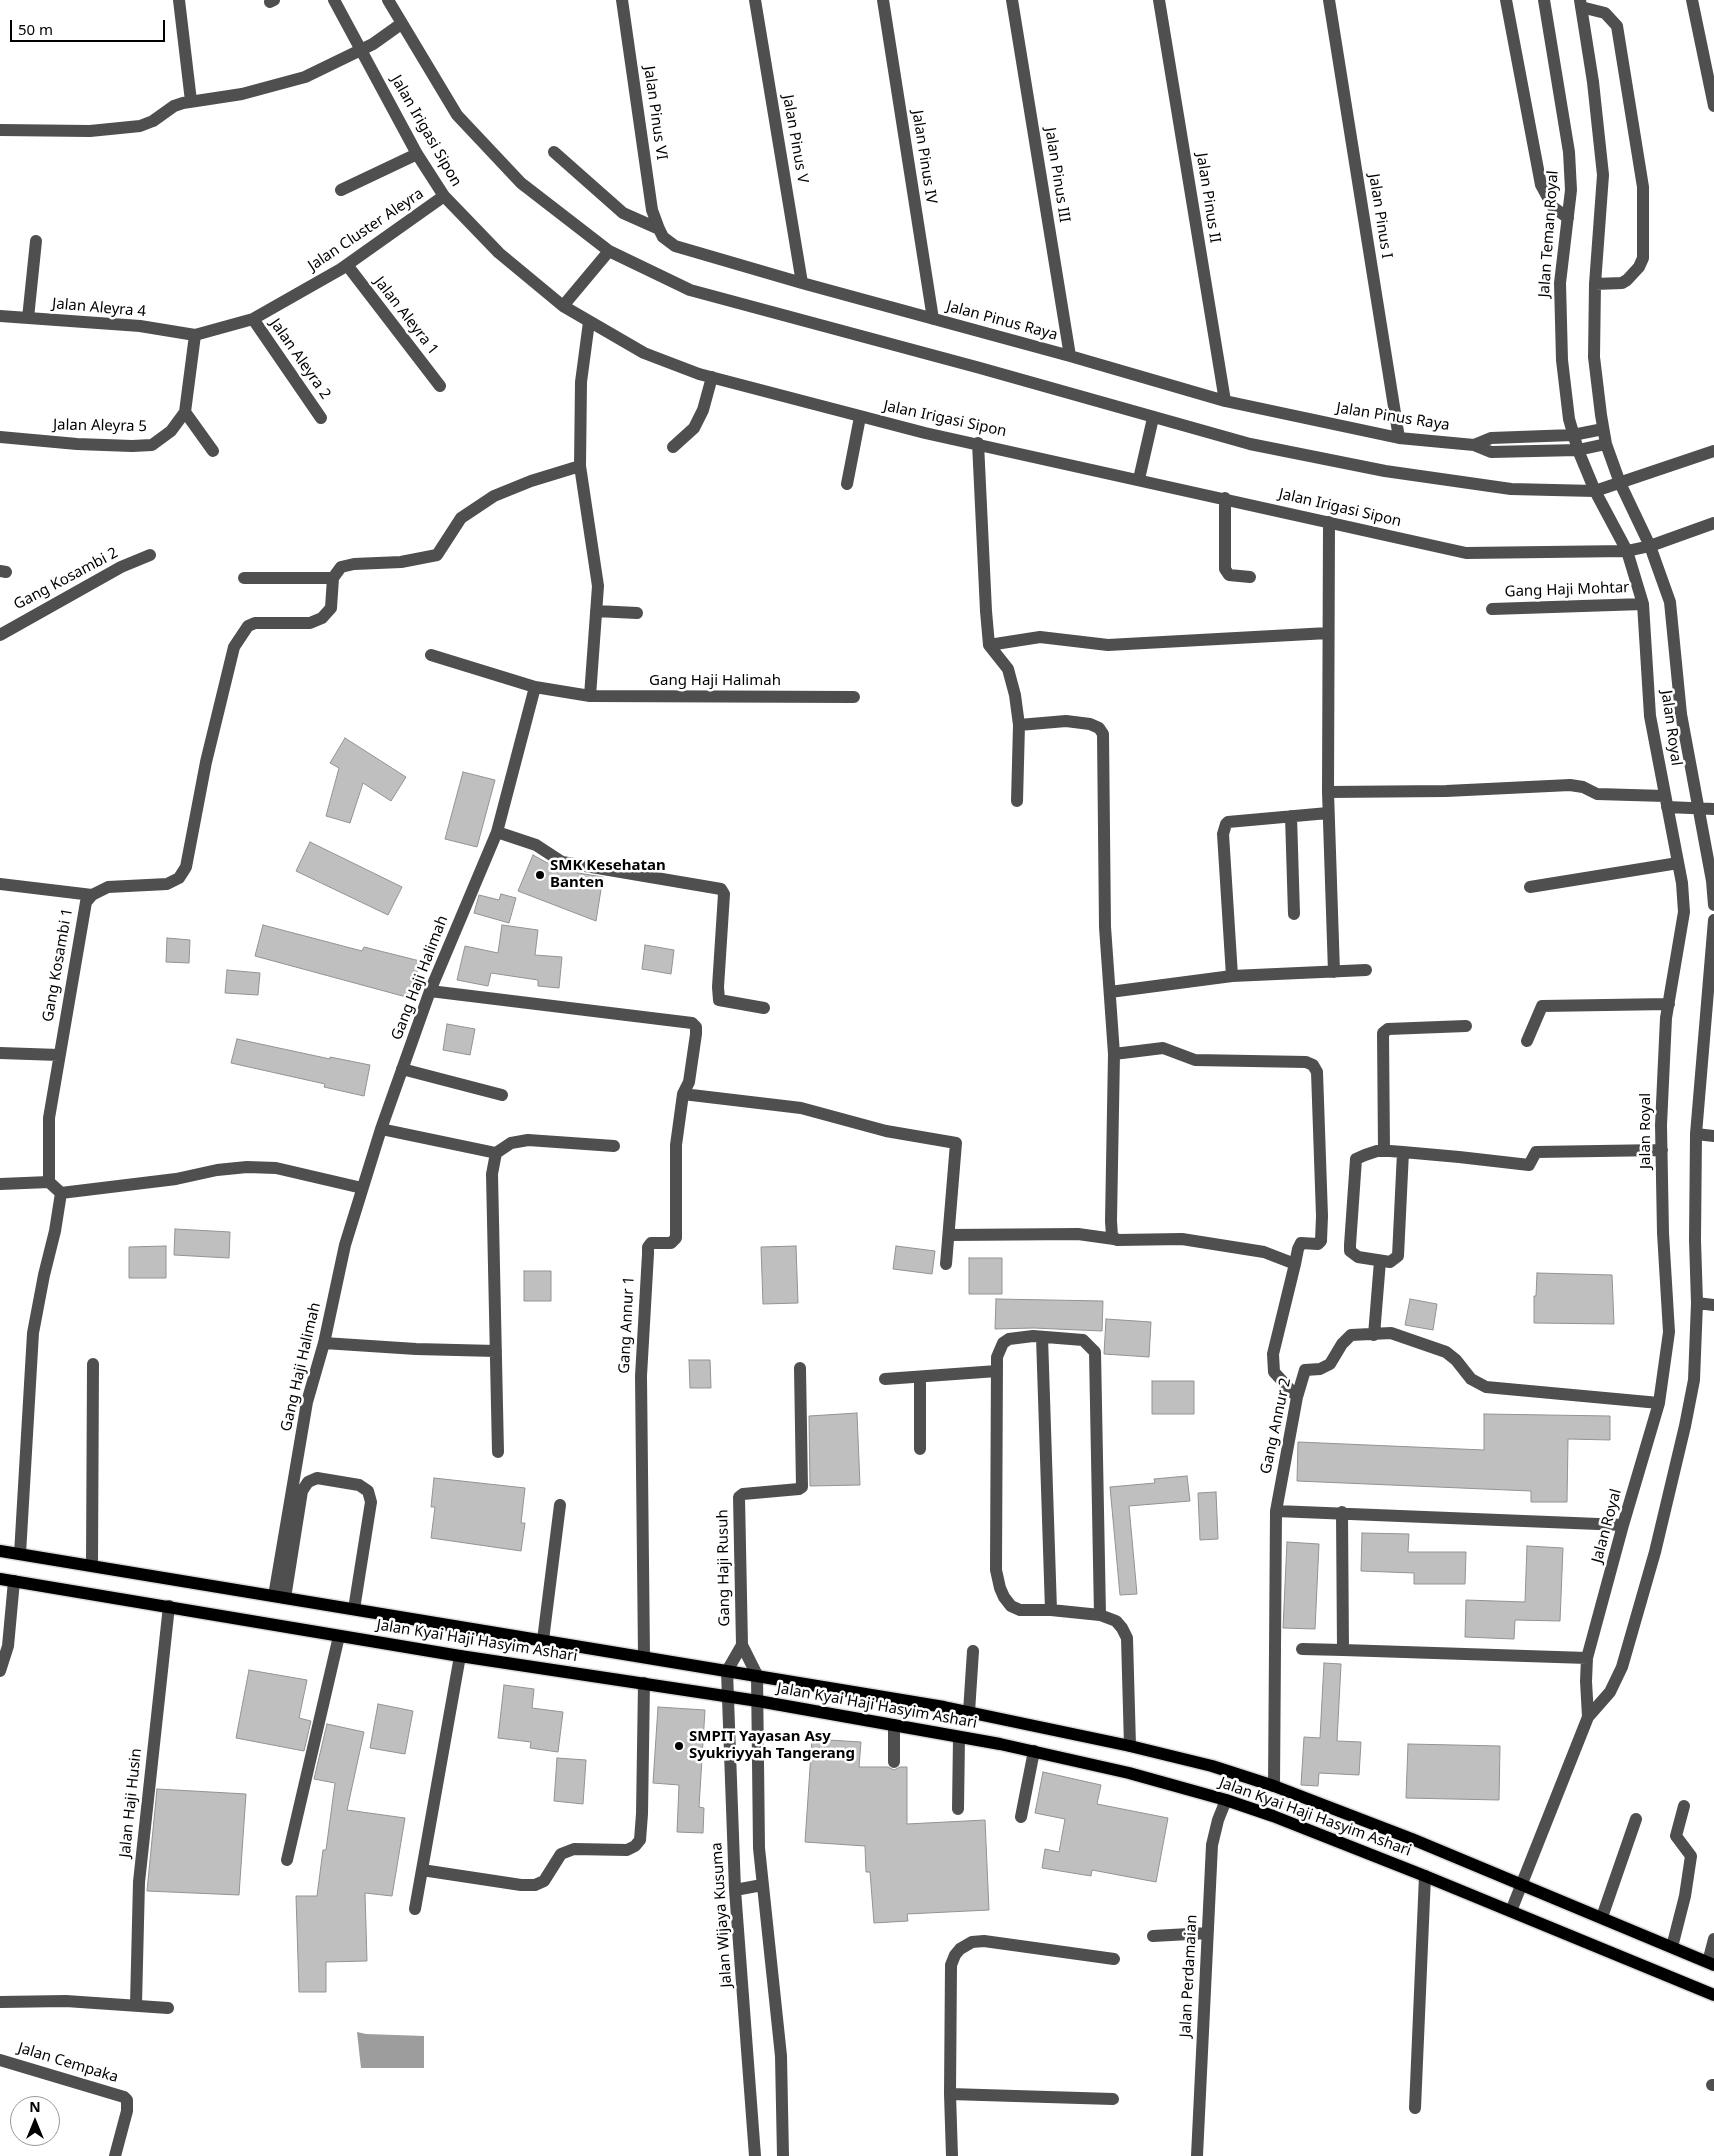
<!DOCTYPE html>
<style>
body{margin:0}
#map{position:relative;width:1714px;height:2156px;overflow:hidden;background:#fff;font-family:"Noto Sans",sans-serif}
canvas{display:block}
.north{position:absolute;left:10px;top:2096px;width:50px;height:50px;box-sizing:border-box;background:#fff;border:1px solid #999;border-radius:50%;rotate:0deg;font-size:14px;font-weight:700;line-height:20px;text-align:center;color:#000}
.north::after{content:'';display:block;margin:auto;width:18px;height:22px;background:#000;clip-path:polygon(50% 0,100% 100%,50% 72%,0 100%)}
.scale{position:absolute;left:10px;top:20px;width:155px;height:22px;box-sizing:border-box;border:2px solid #000;border-top:0;padding-left:6px;font-size:15px;line-height:18px;white-space:nowrap;color:#000;-webkit-text-stroke:4px #fff;paint-order:stroke}
</style>
<div id="map">
<canvas width="1714" height="2156"></canvas>
<div class="north">N</div>
<div class="scale">50 m</div>
</div>
<script>
const ctx = document.querySelector('canvas').getContext('2d');
ctx.lineJoin = 'round';
function paint(path, color) { ctx.fillStyle = color; ctx.fill(path, 'evenodd'); }
const poly = rows => new Path2D(rows.map(r => 'M' + r).join(''));
function stroke(path, color, width, dash) { ctx.strokeStyle = color; ctx.lineWidth = width; ctx.lineCap = dash ? 'butt' : 'round'; ctx.setLineDash(dash || []); ctx.stroke(path); }
function write(font, color, halo, rows, align = 'center') {
  ctx.font = font + ' "Noto Sans",sans-serif'; ctx.lineWidth = 5; ctx.setLineDash([]); ctx.textBaseline = 'middle'; ctx.strokeStyle = halo; ctx.fillStyle = color; for (const [text, x, y, turn = 0] of rows) {
    ctx.save(); ctx.translate(x, y); ctx.rotate((+turn || 0) * Math.PI / 180); ctx.textAlign = isNaN(turn) ? turn : align; if (halo) ctx.strokeText(text, 0, 0); ctx.fillText(text, 0, 0); ctx.restore();
  }
}
paint(poly([
 [357,2032,366,2034,424,2036,424,2068,361,2068]
]), '#9d9d9d');
const building = poly([
 [345,738,406,777,391,801,363,783,350,823,326,816,339,768,330,763,345,738],
 [463,772,495,780,477,847,445,839,463,772],
 [310,842,402,887,388,915,296,871,310,842],
 [533,855,560,870,603,877,596,921,518,891,533,855],
 [501,894,516,898,509,923,474,913,479,895,499,900,501,894],
 [263,925,362,951,364,947,420,961,410,998,255,956,263,925],
 [502,925,538,930,535,955,562,957,559,988,538,986,538,980,491,973,488,986,457,980,465,946,498,953,502,925],
 [167,938,190,940,189,963,166,962,167,938],
 [645,945,674,950,671,974,642,969,645,945],
 [227,970,260,973,258,995,225,993,227,970],
 [447,1024,475,1029,470,1055,443,1050,447,1024],
 [237,1039,330,1059,330,1057,370,1065,364,1096,324,1087,325,1084,231,1063,237,1039],
 [175,1229,230,1232,229,1258,174,1255,175,1229],
 [166,1246,166,1278,129,1278,129,1247,166,1246],
 [796,1246,798,1303,763,1304,761,1247,796,1246],
 [896,1246,935,1251,932,1274,893,1269,896,1246],
 [969,1258,1002,1258,1002,1294,969,1294,969,1258],
 [524,1271,551,1271,551,1301,524,1301,524,1271],
 [1537,1273,1612,1275,1614,1324,1534,1323,1534,1296,1536,1296,1537,1273],
 [996,1299,1103,1301,1102,1331,1034,1328,995,1329,996,1299],
 [1410,1299,1437,1304,1433,1330,1405,1325,1410,1299],
 [1106,1319,1151,1322,1149,1357,1104,1354,1106,1319],
 [689,1360,710,1360,711,1388,690,1388,689,1360],
 [1152,1381,1194,1381,1194,1414,1152,1414,1152,1381],
 [857,1413,860,1485,810,1486,809,1416,857,1413],
 [1484,1414,1610,1416,1610,1440,1568,1439,1567,1502,1531,1502,1531,1491,1297,1481,1298,1442,1484,1450,1484,1414],
 [1187,1476,1190,1501,1129,1506,1137,1594,1120,1595,1110,1487,1155,1483,1154,1479,1187,1476],
 [434,1478,525,1488,521,1523,525,1523,521,1551,431,1538,435,1507,431,1507,434,1478],
 [1216,1492,1218,1539,1200,1540,1198,1493,1216,1492],
 [1362,1533,1409,1534,1408,1552,1466,1552,1465,1584,1414,1584,1414,1573,1361,1571,1362,1533],
 [1287,1542,1319,1544,1315,1629,1283,1628,1287,1542],
 [1527,1546,1563,1548,1560,1621,1515,1620,1514,1639,1465,1637,1466,1600,1525,1602,1527,1546],
 [1324,1663,1341,1664,1337,1741,1361,1742,1359,1775,1319,1773,1318,1786,1301,1785,1304,1737,1320,1738,1324,1663],
 [249,1670,307,1680,299,1718,311,1721,304,1751,236,1738,249,1670],
 [504,1685,534,1689,532,1708,563,1712,558,1752,530,1748,531,1742,498,1738,504,1685],
 [378,1704,413,1711,405,1754,370,1748,378,1704],
 [658,1707,705,1710,699,1807,704,1808,703,1833,677,1832,679,1785,653,1783,658,1707],
 [327,1724,364,1732,347,1810,405,1818,392,1896,365,1893,367,1961,326,1962,326,1992,299,1992,296,1896,317,1896,323,1850,326,1850,335,1783,314,1779,327,1724],
 [812,1739,861,1742,859,1767,888,1767,894,1770,900,1767,907,1767,907,1824,985,1820,989,1910,907,1914,908,1921,874,1923,870,1872,866,1872,865,1846,805,1842,812,1739],
 [1408,1744,1500,1746,1499,1800,1406,1798,1408,1744],
 [557,1758,586,1760,583,1804,554,1801,557,1758],
 [1043,1772,1101,1785,1097,1804,1168,1818,1156,1882,1092,1870,1091,1876,1042,1868,1045,1849,1059,1852,1065,1819,1035,1813,1043,1772],
 [157,1789,246,1794,239,1895,147,1891,157,1789]
]);
paint(building, '#bfbfbf');
stroke(building, '#939393', 1);
const major = poly([
 [0,1551,944,1707,1130,1746,1212,1766,1274,1786,1412,1839,1714,1965],
 [0,1579,460,1656,758,1701,1000,1744,1129,1773,1226,1800,1273,1816,1425,1876,1714,1995]
]);
stroke(major, '#dbdbdb', 15);
stroke(poly([
 [179,0,191,101],
 [334,0,417,154,444,196,499,253,563,306,644,353,699,374,925,433,1466,553,1627,551,1650,546,1714,523],
 [388,0,457,115,521,183,609,251,690,290,980,368,1250,444,1385,471,1511,489,1595,491,1714,451],
 [622,0,652,210,659,229,663,237,675,246,802,283,1070,356,1225,401,1399,438,1474,445,1491,452,1578,450,1606,444],
 [755,0,802,283],
 [883,0,933,319],
 [1012,0,1070,356],
 [1159,0,1225,401],
 [1329,0,1399,438],
 [1506,0,1541,185,1553,207,1568,218],
 [1544,0,1569,152,1571,190,1560,283,1562,360,1569,419,1578,450,1595,491,1627,551,1643,604,1650,716,1682,883,1684,912,1666,1018,1661,1125,1663,1233,1669,1332,1659,1403,1623,1525,1587,1658,1586,1681,1588,1717],
 [1580,0,1593,82,1603,175,1595,284,1594,357,1601,415,1606,444,1620,483,1650,546,1670,602,1681,714,1712,881,1714,905],
 [1692,0,1714,106],
 [270,2,274,0],
 [1581,7,1605,13,1617,26,1643,187,1643,258,1639,267,1627,280,1622,283,1595,284],
 [0,130,90,131,140,126,153,121,174,106,183,103,242,94,305,77,373,44,401,24],
 [554,152,623,213,659,229],
 [341,190,417,154],
 [347,265,440,386],
 [563,306,609,251],
 [0,316,140,326,195,335,253,319,341,269,444,196],
 [28,318,36,241],
 [253,319,321,418],
 [589,322,581,382,580,466,598,586,590,696],
 [195,335,185,412,213,451],
 [0,437,77,444,132,446,152,445,171,431,185,412],
 [978,443,986,611,989,645,1008,669,1015,695,1019,725,1017,801],
 [1474,445,1491,438,1573,435,1603,429],
 [673,447,694,428,703,410,712,377],
 [1139,479,1153,418],
 [847,484,860,417],
 [1225,498,1225,569,1229,575,1250,577],
 [1329,522,1328,792,1334,972],
 [0,571,6,572],
 [244,578,333,578],
 [1492,609,1643,604],
 [596,611,637,613],
 [0,635,121,567,150,555],
 [989,645,1040,637,1108,645,1328,633],
 [431,655,535,687],
 [1019,725,1066,721,1090,724,1099,728,1103,734,1105,927,1114,1054,1111,1221,1112,1236,1117,1240,1182,1239,1264,1252,1295,1264,1273,1354,1274,1372,1297,1397],
 [1328,792,1446,791,1570,785,1583,787,1597,794,1665,796],
 [1667,807,1714,809],
 [1291,816,1294,914],
 [497,832,536,845,562,862,721,889,724,894,718,987,719,1000,764,1008],
 [0,884,92,895],
 [1530,887,1678,863],
 [1232,976,1223,834,1226,824,1228,822,1328,813],
 [430,991,692,1023,696,1027,696,1034,689,1082,683,1094,676,1145,676,1238,671,1243,651,1243,648,1247,648,1254,641,1376,644,1656],
 [1110,992,1232,976,1366,970],
 [1527,1041,1542,1006,1669,1004],
 [0,1053,59,1055],
 [1114,1054,1163,1048,1195,1060,1306,1062,1313,1065,1317,1072,1322,1216,1321,1241,1318,1244,1301,1243,1298,1249,1295,1264],
 [402,1069,502,1095],
 [683,1094,801,1108,886,1131,956,1143,946,1264],
 [381,1129,496,1153,492,1174,498,1452],
 [1696,1134,1714,1136],
 [1384,1151,1383,1033,1388,1029,1466,1026],
 [1403,1152,1398,1256,1390,1262,1358,1257,1350,1251,1350,1245,1356,1159,1365,1155,1377,1151,1390,1151,1403,1152,1459,1157,1529,1165,1536,1152,1662,1150],
 [496,1153,511,1143,528,1140,614,1146],
 [0,1184,49,1182],
 [61,1193,176,1179,217,1170,247,1167,276,1168,362,1188],
 [949,1235,1078,1234,1114,1239],
 [1697,1303,1714,1305],
 [1374,1335,1380,1261],
 [1042,1337,1051,1610],
 [324,1343,416,1349,496,1351],
 [920,1378,920,1449],
 [885,1379,997,1371],
 [1276,1511,1623,1525],
 [1342,1512,1343,1650,1587,1658],
 [20,1554,33,1333,44,1275,55,1231,61,1193,49,1182,49,1118,86,902,92,895,108,887,167,884,179,878,186,867,206,762,234,647,248,626,255,623,310,623,322,618,331,608,333,578,341,567,354,564,401,562,437,555,461,518,494,496,531,481,580,466],
 [92,1565,93,1364],
 [274,1596,307,1402,324,1343,345,1245,381,1129,430,991,497,832,535,687,590,696,854,697],
 [285,1598,302,1491,308,1482,317,1478,359,1485,368,1491,371,1502,354,1609],
 [1100,1615,1095,1352,1083,1340,1033,1336,1009,1339,1003,1343,997,1357,996,1570,1000,1588,1004,1597,1011,1606,1020,1610,1051,1610,1100,1615,1116,1621,1122,1628,1127,1638,1130,1746],
 [543,1640,560,1505],
 [742,1645,727,1671,735,1890,755,2156],
 [1302,1649,1343,1650],
 [0,1671,8,1646,14,1581],
 [969,1712,973,1651],
 [894,1725,894,1762],
 [1274,1786,1276,1511,1297,1397,1305,1370,1320,1369,1330,1364,1342,1344,1351,1335,1391,1333,1446,1352,1456,1360,1471,1379,1486,1387,1659,1403],
 [958,1809,959,1737],
 [1021,1817,1034,1751],
 [287,1860,339,1636],
 [422,1870,521,1885,535,1885,544,1881,561,1854,574,1849,627,1850,635,1846,640,1840,642,1814,644,1683],
 [735,1890,762,1885],
 [415,1909,460,1656],
 [1511,1911,1588,1717,1610,1692,1622,1667,1655,1552,1685,1426,1694,1380,1697,1303,1695,1240,1696,1134,1714,920],
 [1602,1917,1636,1819],
 [1153,1936,1207,1933],
 [1672,1947,1685,1896,1691,1856,1676,1836,1684,1806],
 [1708,1962,1714,1939],
 [0,2002,66,2001,168,2008],
 [136,2004,139,1882,169,1606],
 [0,2060,124,2097,127,2100,127,2111,115,2156],
 [1712,2085,1714,2085],
 [950,2094,1113,2099],
 [1415,2108,1425,1876],
 [783,2156,781,2056,759,1848,757,1675,742,1645,739,1497,743,1494,799,1489,802,1487,800,1368],
 [952,2156,950,2094,951,1965,955,1955,960,1949,972,1942,984,1941,1114,1959],
 [1197,2156,1212,1845,1218,1820,1226,1800]
]), '#4f4f4f', 12);
stroke(major, '#000', 12);
for (const [x, y, r, color] of [
 [540,875,5,"#000"],
 [679,1746,5,"#000"]
]) { const dot = new Path2D(); dot.arc(x, y, r, 0, 2 * Math.PI); ctx.fillStyle = color; ctx.fill(dot); stroke(dot, '#fff', 2); }
write('15px', '#000', '#fff', [
 ["Jalan Pinus VI",655,113,82],
 ["Jalan Irigasi Sipon",426,131,60],
 ["Jalan Pinus V",795,139,80],
 ["Jalan Pinus IV",924,157,81],
 ["Jalan Pinus III",1057,175,81],
 ["Jalan Pinus II",1208,198,81],
 ["Jalan Pinus I",1380,216,81],
 ["Jalan Cluster Aleyra",366,230,-34],
 ["Jalan Teman Royal",1549,234,-86],
 ["Jalan Aleyra 4",99,308,5],
 ["Jalan Aleyra 1",406,316,52],
 ["Jalan Pinus Raya",1002,321,15],
 ["Jalan Aleyra 2",300,359,55],
 ["Jalan Pinus Raya",1393,417,9],
 ["Jalan Irigasi Sipon",945,419,12],
 ["Jalan Aleyra 5",100,426,1],
 ["Jalan Irigasi Sipon",1340,508,13],
 ["Gang Kosambi 2",66,579,-28],
 ["Gang Haji Mohtar",1567,590,-2],
 ["Gang Haji Halimah",715,681],
 ["Jalan Royal",1671,728,82],
 ["Gang Kosambi 1",58,965,-80],
 ["Gang Haji Halimah",420,978,-69],
 ["Jalan Royal",1646,1131,-90],
 ["Gang Annur 1",627,1325,-87],
 ["Gang Haji Halimah",301,1367,-77],
 ["Gang Annur 2",1276,1426,-78],
 ["Jalan Royal",1607,1526,-75],
 ["Gang Haji Rusuh",724,1568,-91],
 ["Jalan Kyai Haji Hasyim Ashari",477,1641,9],
 ["Jalan Kyai Haji Hasyim Ashari",877,1706,10],
 ["Jalan Haji Husin",131,1803,-84],
 ["Jalan Kyai Haji Hasyim Ashari",1315,1817,20],
 ["Jalan Wijaya Kusuma",722,1915,-94],
 ["Jalan Perdamaian",1189,1976,-87],
 ["Jalan Cempaka",68,2063,17]
]);
write('bold 15px', '#000', '#fff', [
 ["SMK Kesehatan",550,866],
 ["Banten",550,883],
 ["SMPIT Yayasan Asy",689,1737],
 ["Syukriyyah Tangerang",689,1754]
], 'left');
</script>
